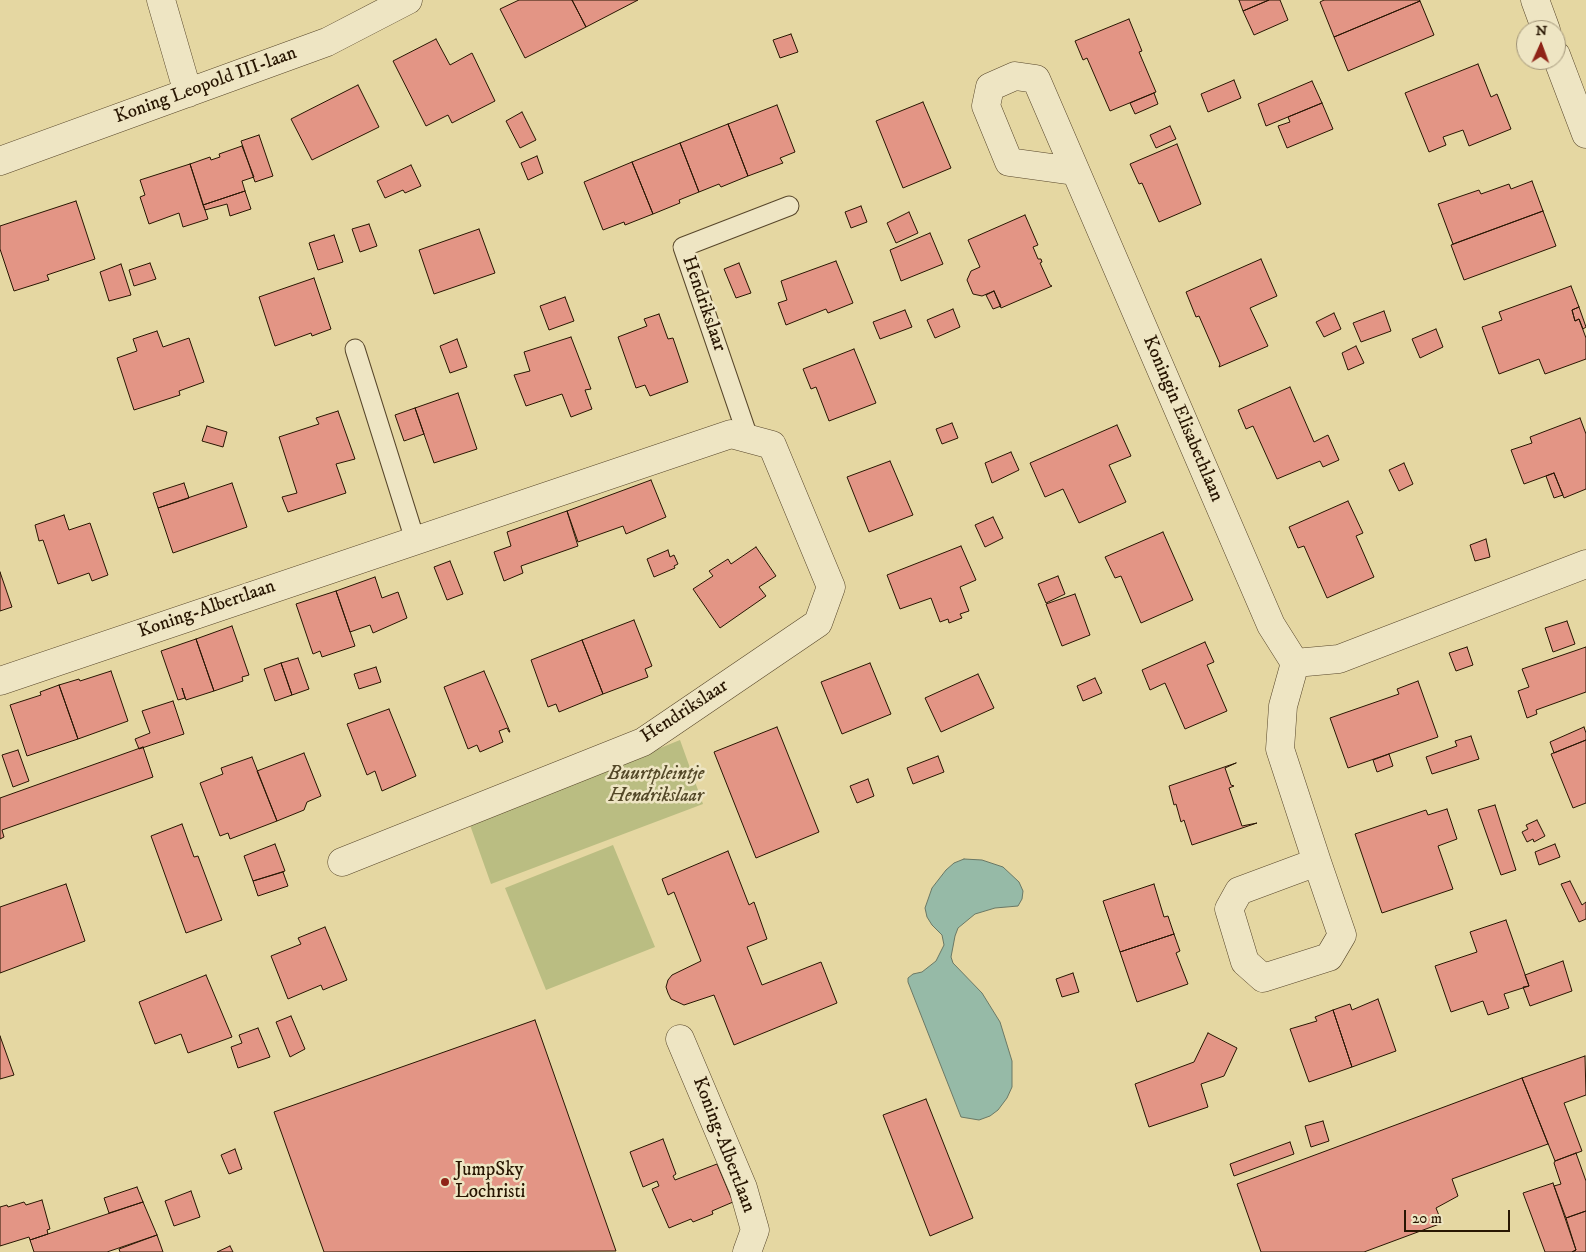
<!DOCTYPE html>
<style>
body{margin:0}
#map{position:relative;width:1586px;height:1252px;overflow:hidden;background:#e5d7a2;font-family:"IM FELL DW Pica",serif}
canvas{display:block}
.north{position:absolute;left:1516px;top:20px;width:50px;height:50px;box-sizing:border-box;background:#eee5c3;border:1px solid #9f9276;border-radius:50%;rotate:2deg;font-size:14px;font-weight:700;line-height:20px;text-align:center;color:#281602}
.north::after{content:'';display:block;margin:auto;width:18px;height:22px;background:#8f2418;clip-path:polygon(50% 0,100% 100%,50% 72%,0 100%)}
.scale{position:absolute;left:1404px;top:1210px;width:106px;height:22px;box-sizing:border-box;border:2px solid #281602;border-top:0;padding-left:6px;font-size:15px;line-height:18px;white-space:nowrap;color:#281602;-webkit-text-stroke:4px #eee5c3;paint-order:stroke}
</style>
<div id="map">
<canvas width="1586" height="1252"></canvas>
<div class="north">N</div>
<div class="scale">20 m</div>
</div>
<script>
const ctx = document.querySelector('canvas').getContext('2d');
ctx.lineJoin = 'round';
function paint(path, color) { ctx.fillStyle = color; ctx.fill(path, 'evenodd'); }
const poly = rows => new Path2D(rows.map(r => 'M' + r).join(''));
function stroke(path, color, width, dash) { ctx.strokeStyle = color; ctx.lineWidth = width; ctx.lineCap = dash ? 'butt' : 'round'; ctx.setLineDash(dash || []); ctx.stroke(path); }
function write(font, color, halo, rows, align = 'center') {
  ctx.font = font + ' "IM FELL DW Pica",serif'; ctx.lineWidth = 5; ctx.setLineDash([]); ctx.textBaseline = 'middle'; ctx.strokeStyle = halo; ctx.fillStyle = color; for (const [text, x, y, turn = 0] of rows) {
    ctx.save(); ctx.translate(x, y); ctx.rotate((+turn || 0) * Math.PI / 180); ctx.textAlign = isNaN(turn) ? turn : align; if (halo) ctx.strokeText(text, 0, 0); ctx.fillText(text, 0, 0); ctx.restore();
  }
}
paint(poly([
 [680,740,703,804,491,884,470,825],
 [613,845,655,947,546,990,505,888]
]), '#babd82');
const water = poly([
 [964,859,982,860,1003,867,1019,882,1023,891,1022,899,1018,906,995,908,975,914,958,928,955,936,951,957,953,963,982,993,1000,1022,1012,1061,1012,1087,1007,1098,998,1110,990,1116,979,1120,961,1117,908,982,908,978,913,974,922,972,936,961,944,945,942,935,932,925,927,917,925,908,932,888,946,870,954,863,964,859]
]);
paint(water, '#96baa7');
stroke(water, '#6a7865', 1);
const building = poly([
 [519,0,572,0,586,27,525,58,500,9,519,0],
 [572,0,638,0,586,27,572,0],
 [1239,0,1269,0,1243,11,1239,0],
 [1269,0,1280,0,1288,20,1254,35,1243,11,1269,0],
 [1324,0,1419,0,1420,1,1334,37,1320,2,1324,0],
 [1420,1,1434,35,1348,71,1334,37,1420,1],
 [1129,19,1142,51,1139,52,1156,92,1110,111,1087,58,1083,60,1075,41,1129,19],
 [791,34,798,52,780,58,773,40,791,34],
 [436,39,450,65,472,53,495,101,452,123,448,115,426,126,393,61,436,39],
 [1478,64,1491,97,1497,94,1511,129,1469,146,1463,130,1443,137,1446,145,1429,152,1405,93,1478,64],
 [1234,80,1241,98,1208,112,1201,94,1234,80],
 [1312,81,1322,103,1266,126,1258,104,1312,81],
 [358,85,379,127,312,160,291,119,358,85],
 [1154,93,1158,104,1135,114,1130,103,1154,93],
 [923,102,951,168,903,188,876,121,923,102],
 [1322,103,1333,129,1287,148,1278,126,1290,122,1288,117,1322,103],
 [777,105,795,152,780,158,783,163,748,176,728,124,777,105],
 [522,112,536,140,520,148,506,121,522,112],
 [728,124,748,176,721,187,719,184,699,192,680,143,728,124],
 [1170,126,1176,139,1156,148,1150,135,1170,126],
 [259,135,273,176,255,182,241,141,259,135],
 [680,143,699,192,679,200,680,203,653,214,632,162,680,143],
 [1177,144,1201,204,1159,222,1142,183,1139,184,1130,164,1177,144],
 [242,146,254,177,242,181,245,191,203,205,190,164,210,157,211,160,220,157,219,154,242,146],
 [537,156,543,173,528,180,521,163,537,156],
 [632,162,653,214,625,225,624,222,603,230,584,182,632,162],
 [190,164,208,219,183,227,179,213,149,224,140,197,145,195,140,180,190,164],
 [411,165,421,186,405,193,403,190,385,198,377,181,411,165],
 [1532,181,1543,211,1453,244,1438,204,1479,190,1481,194,1509,184,1511,189,1532,181],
 [245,191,251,209,230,216,227,204,205,210,203,205,245,191],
 [76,201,95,259,47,275,49,280,14,291,0,249,0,226,76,201],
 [861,206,867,222,851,228,845,212,861,206],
 [1543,211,1556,246,1464,280,1451,245,1543,211],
 [909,212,918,233,896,243,887,223,909,212],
 [1025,215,1038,245,1033,247,1038,259,1041,259,1042,262,1040,263,1050,285,1052,286,1001,308,994,291,982,296,973,294,967,280,971,271,980,267,968,240,1025,215],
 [369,224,377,246,360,252,352,229,369,224],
 [479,229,495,273,434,294,419,250,479,229],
 [930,233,943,264,901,281,890,250,930,233],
 [334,235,343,262,318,270,309,243,334,235],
 [1261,259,1277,296,1250,308,1268,346,1219,367,1220,364,1199,316,1196,317,1186,292,1261,259],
 [836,261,853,303,828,313,826,309,786,325,778,303,787,300,781,281,836,261],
 [150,263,156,279,134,286,129,270,150,263],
 [739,263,751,293,736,298,724,269,739,263],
 [121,264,131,295,109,301,100,272,121,264],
 [314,278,331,329,312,336,311,333,275,346,259,297,314,278],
 [1571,286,1579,307,1572,310,1575,321,1579,319,1586,338,1586,359,1545,374,1539,359,1499,374,1482,327,1502,320,1499,312,1571,286],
 [994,291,1001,306,993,309,986,295,994,291],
 [565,297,574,321,549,330,540,306,565,297],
 [1579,307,1586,327,1583,329,1579,319,1575,321,1572,310,1579,307],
 [953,309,960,327,935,338,927,320,953,309],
 [905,310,912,327,880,339,873,322,905,310],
 [1384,311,1391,331,1361,342,1353,323,1384,311],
 [1334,313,1341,329,1324,337,1316,322,1334,313],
 [659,314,668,339,673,338,688,382,650,396,645,385,636,388,618,337,647,326,644,319,659,314],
 [1436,329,1443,347,1420,358,1412,339,1436,329],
 [157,331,163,347,189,338,204,382,179,391,180,395,134,410,117,358,137,351,133,339,157,331],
 [571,337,591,389,585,390,592,409,571,417,562,394,526,406,514,375,530,371,524,352,571,337],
 [457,339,467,367,450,373,440,346,457,339],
 [1356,346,1364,363,1348,370,1342,353,1356,346],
 [854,349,876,403,829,421,816,387,811,389,803,369,854,349],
 [1290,387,1314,442,1328,435,1339,460,1323,467,1320,461,1277,479,1253,426,1246,429,1238,410,1290,387],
 [458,393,477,449,434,463,415,408,458,393],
 [415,408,424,434,404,441,395,415,415,408],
 [338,411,355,459,336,464,346,493,288,512,282,497,297,493,279,437,319,424,316,418,338,411],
 [1580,418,1586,434,1586,489,1564,498,1554,473,1524,484,1511,450,1532,443,1530,437,1580,418],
 [952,423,958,438,942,444,936,429,952,423],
 [1117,425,1131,456,1109,465,1126,502,1079,523,1063,489,1045,497,1030,463,1117,425],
 [207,426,227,432,223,447,202,441,207,426],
 [1011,452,1019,470,992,483,985,463,1011,452],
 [890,461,913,515,869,532,847,477,890,461],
 [1404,463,1413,484,1399,491,1389,470,1404,463],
 [1554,473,1563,495,1554,498,1546,476,1554,473],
 [651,480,666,517,626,534,623,526,578,542,567,511,651,480],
 [184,483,189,498,158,508,153,493,184,483],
 [232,483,247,527,173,553,158,508,232,483],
 [1348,501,1363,533,1356,536,1374,577,1327,598,1304,546,1298,548,1289,527,1348,501],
 [567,511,578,546,521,566,523,573,504,581,494,552,511,546,507,532,567,511],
 [64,515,69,530,90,523,108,575,92,581,89,573,58,584,43,540,39,541,35,525,64,515],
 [993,517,1003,538,985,547,975,525,993,517],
 [1163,532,1193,600,1141,623,1121,576,1115,578,1105,557,1163,532],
 [1486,539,1490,557,1475,561,1470,545,1486,539],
 [961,546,976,580,960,587,969,611,960,614,962,618,949,623,948,619,940,622,931,598,900,609,887,575,961,546],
 [756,547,776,576,759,587,766,596,720,628,693,589,713,576,709,571,728,559,731,564,756,547],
 [668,550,670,557,674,555,678,564,674,566,675,568,654,577,647,559,668,550],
 [450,561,463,594,447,600,434,567,450,561],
 [0,572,12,607,0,611,0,572],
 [1058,576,1065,594,1046,603,1038,584,1058,576],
 [375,577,382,598,398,592,407,618,373,633,370,625,350,632,336,591,375,577],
 [336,591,355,646,322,657,320,651,313,654,296,604,336,591],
 [1075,594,1090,635,1062,646,1046,604,1075,594],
 [634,620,652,666,645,669,648,677,603,694,582,640,634,620],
 [1567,621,1575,644,1553,652,1545,628,1567,621],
 [232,626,249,675,242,677,243,681,214,691,196,639,232,626],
 [196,639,214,691,186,700,182,688,185,698,178,700,161,651,196,639],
 [582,640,603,694,559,712,556,704,548,707,531,660,582,640],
 [1205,642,1214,662,1207,665,1227,711,1185,729,1165,683,1150,690,1142,670,1205,642],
 [1467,647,1473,665,1456,671,1449,653,1467,647],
 [1586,647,1586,692,1536,710,1537,714,1527,718,1518,691,1529,687,1522,669,1586,647],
 [298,658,309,689,292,695,281,663,298,658],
 [281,663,292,695,275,701,264,669,281,663],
 [870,663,891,714,842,734,821,682,870,663],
 [376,667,381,682,359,689,354,674,376,667],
 [111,671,128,721,78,739,59,685,79,679,80,681,111,671],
 [484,671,510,732,509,732,507,728,499,731,503,742,480,752,477,745,468,749,444,687,484,671],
 [978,674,994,708,941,732,925,698,978,674],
 [1095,678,1102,693,1083,701,1077,686,1095,678],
 [1418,681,1438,737,1348,768,1330,718,1399,694,1397,689,1418,681],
 [59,685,78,739,27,756,10,705,41,695,40,692,59,685],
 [173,701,184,734,139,749,135,739,150,733,142,711,173,701],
 [389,709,416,776,382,791,375,771,367,775,347,724,389,709],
 [777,727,819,832,756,858,714,752,777,727],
 [1584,727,1586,733,1586,740,1554,753,1550,742,1584,727],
 [1471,736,1479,759,1432,774,1426,757,1457,746,1455,741,1471,736],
 [1586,740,1586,803,1573,808,1551,754,1586,740],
 [143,747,153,777,2,830,4,837,0,839,0,798,143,747],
 [18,750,29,781,13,787,2,755,18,750],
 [304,753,321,796,307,802,304,810,277,821,257,771,304,753],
 [1389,754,1393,766,1377,772,1373,760,1389,754],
 [938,756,944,772,913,784,907,768,938,756],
 [252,757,277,821,230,839,228,833,220,836,200,783,223,774,221,768,252,757],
 [1236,763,1225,768,1231,785,1234,786,1229,788,1242,826,1257,823,1192,845,1184,820,1181,822,1176,804,1174,805,1169,786,1236,763],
 [868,779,874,796,857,803,850,786,868,779],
 [1495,805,1516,870,1501,875,1478,810,1495,805],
 [1447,809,1457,839,1438,846,1453,889,1382,913,1355,834,1426,810,1428,815,1447,809],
 [1537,820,1545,836,1534,842,1533,839,1527,842,1522,832,1528,829,1526,825,1537,820],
 [182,824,194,857,198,856,222,920,186,933,151,836,182,824],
 [275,844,285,871,253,881,244,856,275,844],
 [1555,844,1560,857,1539,865,1535,852,1555,844],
 [728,851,749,905,754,902,767,939,747,947,762,985,821,962,837,1003,734,1045,714,995,684,1005,671,999,668,993,666,987,668,980,672,975,701,961,674,892,668,895,662,879,728,851],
 [283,872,288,886,258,896,253,881,283,872],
 [1570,881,1582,905,1586,902,1586,919,1579,922,1561,884,1570,881],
 [66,884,85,941,0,973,0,907,66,884],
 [1154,884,1164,917,1168,916,1174,934,1120,952,1103,901,1154,884],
 [1506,920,1529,986,1504,994,1509,1008,1488,1015,1483,1001,1451,1012,1435,966,1477,952,1470,932,1506,920],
 [325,927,347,980,323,990,321,985,288,999,271,956,301,944,298,938,325,927],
 [1174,934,1180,951,1176,953,1188,984,1137,1002,1120,952,1174,934],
 [1563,961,1572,991,1530,1006,1523,987,1529,986,1525,975,1563,961],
 [1073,973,1079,992,1062,997,1056,979,1073,973],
 [206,975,232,1037,188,1053,181,1034,155,1044,139,1002,206,975],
 [1378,999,1396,1051,1352,1067,1333,1010,1350,1004,1352,1010,1378,999],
 [1333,1010,1352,1067,1309,1082,1290,1029,1317,1021,1315,1017,1333,1010],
 [291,1016,305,1049,290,1057,276,1022,291,1016],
 [535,1020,616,1251,324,1252,274,1112,535,1020],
 [258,1028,270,1057,238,1068,231,1047,242,1043,239,1035,258,1028],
 [1208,1033,1237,1048,1224,1076,1201,1084,1208,1107,1149,1127,1135,1084,1194,1062,1208,1033],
 [0,1036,14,1075,0,1079,0,1036],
 [1585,1056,1586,1095,1564,1103,1582,1151,1555,1161,1522,1078,1585,1056],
 [1522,1078,1548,1144,1452,1179,1458,1196,1436,1208,1442,1223,1364,1252,1261,1252,1237,1184,1522,1078],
 [926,1099,973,1218,930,1236,883,1115,926,1099],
 [1323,1121,1329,1141,1311,1147,1305,1126,1323,1121],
 [663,1139,676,1174,673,1176,675,1180,717,1164,733,1202,712,1211,713,1214,693,1222,691,1219,669,1228,652,1189,659,1186,657,1181,643,1187,630,1152,663,1139],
 [1290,1142,1294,1154,1234,1176,1230,1164,1290,1142],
 [235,1149,242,1169,229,1174,221,1155,235,1149],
 [1576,1153,1586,1181,1586,1211,1566,1218,1554,1186,1561,1184,1554,1163,1555,1161,1576,1153],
 [1553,1183,1576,1250,1572,1252,1545,1252,1523,1193,1553,1183],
 [137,1187,143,1202,109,1213,104,1198,137,1187],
 [191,1191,200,1217,174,1226,165,1201,191,1191],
 [42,1200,50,1229,47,1230,48,1234,30,1240,29,1237,0,1246,0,1207,7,1205,8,1207,24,1202,26,1205,42,1200],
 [143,1202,157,1235,107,1252,34,1252,30,1240,143,1202],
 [1586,1211,1586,1252,1572,1252,1576,1250,1566,1218,1586,1211],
 [157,1235,163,1252,120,1252,119,1249,157,1235],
 [230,1246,233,1252,217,1252,230,1246]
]);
paint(building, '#e39585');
stroke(building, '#281602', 1);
const service = poly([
 [355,349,415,540],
 [749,440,683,247,789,206]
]);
const minor = poly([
 [161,0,188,93],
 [1535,0,1546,30],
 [1556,55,1586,134],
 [0,161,327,42,408,0],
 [1074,171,1009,162,986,106,990,87,1015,76,1036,79,1271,625,1295,663,1339,659,1586,564],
 [1295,663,1283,706,1280,749,1317,862,1342,935,1329,957,1263,978,1245,962,1229,909,1239,891,1317,862],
 [0,681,731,434,772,445,831,587,818,623,643,742,342,862],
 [680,1039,743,1188,755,1230,747,1252]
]);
stroke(service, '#57462a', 21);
stroke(minor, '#57462a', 29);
stroke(service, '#eee5c3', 19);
stroke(minor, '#eee5c3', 28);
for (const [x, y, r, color] of [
 [445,1182,5,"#8f2418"]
]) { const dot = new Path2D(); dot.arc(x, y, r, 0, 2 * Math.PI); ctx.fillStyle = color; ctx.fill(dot); stroke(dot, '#eee5c3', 2); }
write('19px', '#281602', '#eee5c3', [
 ["Koning Leopold III-laan",206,86,-20],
 ["Hendrikslaar",703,304,71],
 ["Koningin Elisabethlaan",1182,419,67],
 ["Koning-Albertlaan",207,610,-19],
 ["Hendrikslaar",685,712,-33],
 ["Koning-Albertlaan",723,1145,69]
]);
write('italic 19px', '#544828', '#eee5c3', [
 ["Buurtpleintje",656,775],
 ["Hendrikslaar",656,797]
]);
write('19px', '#281602', '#eee5c3', [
 ["JumpSky",455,1171],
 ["Lochristi",455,1193]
], 'left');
</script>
